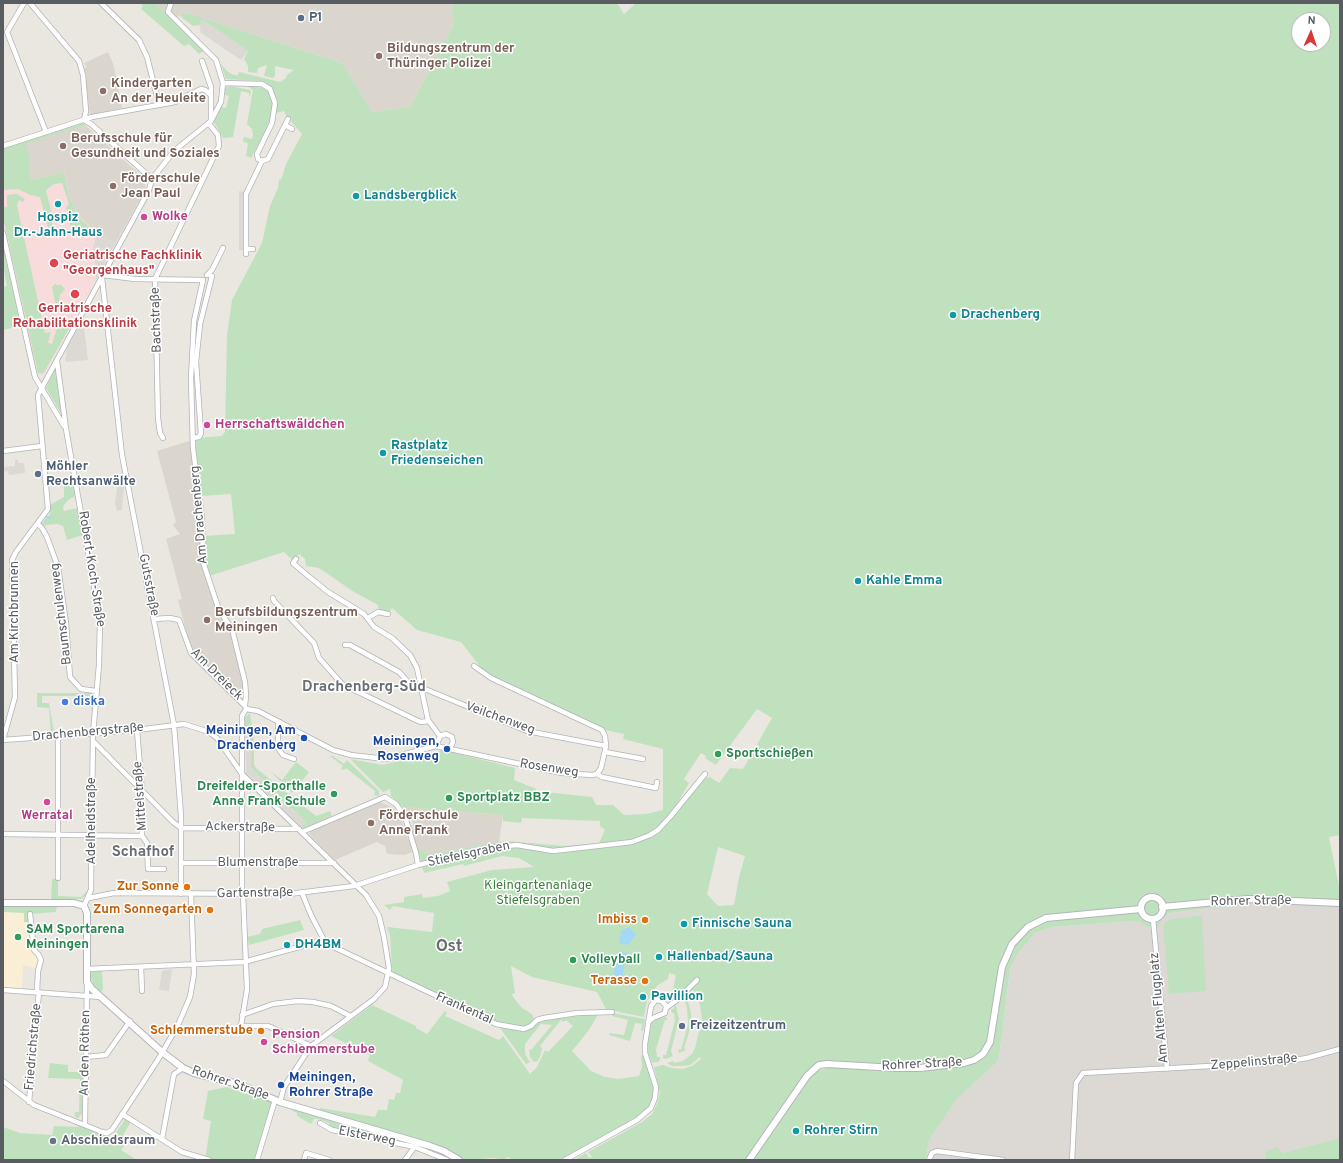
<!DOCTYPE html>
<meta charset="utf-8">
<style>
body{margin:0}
#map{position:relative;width:1343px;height:1163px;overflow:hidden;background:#eae7e0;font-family:Overpass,sans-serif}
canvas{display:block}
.frame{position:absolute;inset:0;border:4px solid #595c60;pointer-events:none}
.north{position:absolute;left:1291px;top:12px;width:40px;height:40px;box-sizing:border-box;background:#fff;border:1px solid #bdbebf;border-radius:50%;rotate:3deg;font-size:11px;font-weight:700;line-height:16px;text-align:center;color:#595c60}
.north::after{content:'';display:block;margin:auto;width:14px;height:18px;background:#da3836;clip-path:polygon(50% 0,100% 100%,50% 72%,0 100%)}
</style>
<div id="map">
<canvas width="1343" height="1163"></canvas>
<div class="frame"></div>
<div class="north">N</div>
</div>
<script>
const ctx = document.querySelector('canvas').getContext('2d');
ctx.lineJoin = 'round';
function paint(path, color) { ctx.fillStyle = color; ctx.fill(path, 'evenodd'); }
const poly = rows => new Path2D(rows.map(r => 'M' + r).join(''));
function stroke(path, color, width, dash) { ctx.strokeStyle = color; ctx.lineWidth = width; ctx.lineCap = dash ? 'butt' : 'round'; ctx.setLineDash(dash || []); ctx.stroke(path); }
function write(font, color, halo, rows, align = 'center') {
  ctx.font = font + ' Overpass,sans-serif'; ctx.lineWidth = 3; ctx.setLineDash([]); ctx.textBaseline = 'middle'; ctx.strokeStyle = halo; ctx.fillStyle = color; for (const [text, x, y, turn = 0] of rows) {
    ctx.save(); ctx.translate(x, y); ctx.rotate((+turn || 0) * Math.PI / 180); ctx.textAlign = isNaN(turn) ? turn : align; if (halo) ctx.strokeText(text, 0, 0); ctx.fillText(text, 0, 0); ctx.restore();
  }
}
paint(poly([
 [3,911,29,912,33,951,39,961,36,968,23,965,22,989,3,988]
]), '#faefd5');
paint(poly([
 [203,20,248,51,241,60,201,33,199,25],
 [239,191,244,192,244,250,239,250],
 [94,231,116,243,96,280,93,247,94,241],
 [83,319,88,360,65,362,67,348],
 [15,460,18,460,18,463,24,463,25,473,9,475,8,471,5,472,4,467,15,466],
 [118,481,123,481,124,487,122,510,117,511,115,503],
 [245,730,251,730,251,768,306,822,301,827,246,773],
 [1244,904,1340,905,1340,1138,1282,1153,1274,1160,926,1159,929,1140,957,1099,996,1063,999,1057,1010,970,1018,953,1035,933,1052,927,1132,921,1139,921,1146,927,1160,923,1164,916,1169,913],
 [172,969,169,991,159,990,162,971]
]), '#dcd9d4');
paint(poly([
 [155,3,454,3,452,12,454,24,410,107,371,112,342,63,187,13,179,15,173,21],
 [108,52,114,66,122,108,90,115,84,69,87,67,84,63],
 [85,125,143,177,146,188,116,243,94,231,78,215,69,197,64,172,3,187,3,150],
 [192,440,202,532,200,548,202,564,219,612,229,626,236,649,244,692,239,697,191,649,178,600,182,599,166,539,180,534,173,525,176,522,157,451],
 [380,802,392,807,401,818,408,840,411,840,413,852,404,855,387,854,385,846,377,842,335,860,310,835,310,831,370,803,371,805],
 [403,807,503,815,499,842,428,855,417,846,410,826,413,825,410,815]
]), '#dad6ce');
paint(poly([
 [64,172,69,197,78,215,94,231,95,241,93,247,96,280,44,375,37,374,3,221,3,187]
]), '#f8dcdb');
paint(poly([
 [140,3,155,3,205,50,199,54,189,44,184,46,141,9,143,6],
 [454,3,617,3,624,14,636,3,1340,3,1340,835,1329,837,1339,886,1340,905,1244,904,1169,913,1162,919,1159,926,1146,927,1139,921,1132,921,1052,927,1035,933,1018,953,1010,969,999,1057,996,1063,957,1099,929,1140,926,1159,574,1160,586,1153,589,1158,592,1157,588,1152,642,1122,652,1114,657,1104,660,1093,654,1067,663,1065,672,1068,683,1069,692,1066,701,1059,700,1057,690,1065,682,1066,672,1066,667,1063,673,1061,674,1063,683,1061,692,1054,695,1048,702,1019,700,1005,694,990,691,992,689,985,672,1000,668,1001,670,994,672,994,676,975,669,973,668,979,658,985,654,990,654,995,647,1000,644,1017,619,1012,613,1010,607,1011,597,992,532,977,511,966,515,993,512,994,513,997,522,1008,532,1014,534,1019,531,1024,524,1028,496,1022,394,973,392,970,390,935,387,927,432,932,434,913,393,906,390,910,384,905,404,902,404,897,422,894,423,898,438,896,450,891,447,882,492,870,534,867,519,858,502,856,464,866,463,864,424,873,417,846,428,855,504,841,566,846,599,843,605,830,600,826,600,821,522,818,521,823,503,821,503,815,403,807,391,796,390,789,383,792,350,759,382,765,443,750,515,768,514,780,536,789,536,791,592,797,596,805,613,805,624,815,646,814,663,810,663,749,623,739,624,734,605,730,485,673,461,642,417,630,392,608,389,613,379,611,378,605,354,592,319,568,306,566,305,559,299,554,292,560,284,552,209,576,204,562,204,536,235,534,231,494,201,496,195,438,222,436,225,432,227,335,232,300,262,243,270,206,278,188,279,179,281,180,286,164,302,134,287,117,284,111,276,113,277,100,271,88,260,81,226,79,221,64,228,72,234,75,238,75,239,72,280,82,286,78,287,75,294,70,275,66,275,75,273,78,264,76,267,65,258,68,257,73,248,72,248,66,244,59,248,51,203,20,199,25,193,26,179,15,187,13,342,63,372,112,410,107,454,24,452,12],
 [1299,20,1323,20,1323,44,1299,44],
 [757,709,772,718,743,769,730,768,719,783,710,777,706,778,670,816,689,783,684,779,701,753,706,756,705,758,716,765],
 [718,847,745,856,739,877,734,905,718,906,707,894],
 [971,1058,973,1063,967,1066,895,1072,829,1067,818,1071,814,1065,824,1061,888,1066,912,1065],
 [246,85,264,88,269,93,273,103,271,116,265,132,251,158,246,156,248,143,243,142,244,137,252,139,253,135,252,129,247,124,253,90],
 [230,86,250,90,251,93,249,97,249,93,241,91,233,137,223,138,214,122,221,107,226,108,229,96,225,95,225,88],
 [84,122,86,122,85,125,25,144,30,156,29,171,31,180,64,172,69,197,78,216,93,231,94,235,78,235,70,224,66,207,69,204,62,183,54,184,46,190,53,219,50,235,40,197,30,195,18,189,3,190,3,150,6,149,3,150,3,148],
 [17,194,25,199,23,202,19,200,17,205,45,333,51,332,48,343,52,344,57,328,71,325,43,374,38,373,3,217,3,207,7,207,7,195],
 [3,245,21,326,3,330,3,287,7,286,3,265],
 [55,284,58,286,60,284,65,289,60,295,57,312,52,287],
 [55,370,56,370,62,415,46,388],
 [73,482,75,496,67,501,63,507,64,511,77,508,83,535,67,540,63,526,58,524,46,525,44,527,41,524,50,514,50,505,64,497,64,483],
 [37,693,94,693,91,712,91,696,42,696,42,703,49,703,54,732,51,733,49,708,37,707],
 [250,713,254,742,254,765,256,768,316,816,330,811,332,816,304,828,301,827,306,822,251,768,251,731,245,730,245,717],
 [330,756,333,756,344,764,347,760,379,791,379,796,374,795,375,791,346,768,344,770,341,769,343,766],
 [296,762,309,772,292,793,270,771,282,780],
 [52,879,58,879,58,896,81,897,88,890,87,894,81,899,51,899],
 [3,906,57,906,56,912,29,914,28,922,24,922,24,913,3,912],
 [1202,915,1206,991,1169,994,1163,925,1167,921,1172,919],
 [300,920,304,930,249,945,247,937,260,934,262,929],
 [102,971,103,990,101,992,93,984,90,976,92,972],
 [687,995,689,996,687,998,691,1012,691,1026,684,1048,686,1050,679,1053,678,1049,681,1050,688,1024,687,1007,684,1000,681,1000],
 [372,1005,416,1026,416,1028,427,1034,445,1011,447,1012,445,1016,499,1040,503,1036,530,1074,537,1067,545,1050,548,1052,573,1026,566,1020,564,1022,561,1020,540,1046,542,1048,541,1054,538,1061,534,1062,530,1057,529,1049,531,1050,552,1025,541,1024,525,1044,525,1054,530,1062,526,1064,500,1028,502,1025,528,1030,539,1021,599,1013,589,1030,572,1051,591,1071,605,1077,618,1079,639,1076,642,1067,641,1055,644,1056,653,1086,654,1095,650,1106,636,1119,561,1160,511,1160,509,1157,502,1160,495,1158,464,1160,451,1151,436,1144,319,1111,320,1108,375,1117,378,1110,387,1110,389,1099,394,1100,396,1093,400,1093,403,1080,368,1061,370,1055,331,1036],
 [676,1005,679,1019,671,1051,673,1056,666,1059,663,1058,663,1055,666,1055,675,1020,674,1013,672,1013,671,1011],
 [612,1013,645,1019,643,1031,641,1031,642,1024,635,1023,630,1041,609,1035,610,1033,624,1035,628,1020,612,1016],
 [665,1016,668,1020,665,1020,656,1049,657,1057,660,1057,660,1060,658,1062,652,1063,647,1050,648,1030,651,1030,650,1024,656,1019],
 [82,1059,83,1059,82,1114,78,1118,75,1117,75,1112,79,1112,80,1079,48,1078,50,1063,68,1065,68,1072,80,1072],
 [226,1087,272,1102,255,1160,205,1160,211,1121,203,1119,208,1091],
 [292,1108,413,1143,412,1145,331,1128,329,1123,319,1119,314,1119,311,1124,297,1116,297,1113,291,1110],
 [123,1117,131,1122,123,1135,126,1137,125,1144,121,1150,137,1160,3,1160,3,1127,20,1133,52,1135,54,1126,78,1127,81,1125,104,1136,108,1140,111,1140,124,1121],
 [1340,1138,1340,1160,1266,1159,1265,1152,1272,1149,1277,1147,1282,1153]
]), '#c0e1be');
paint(poly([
 [629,927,636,934,635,936,628,945,619,943,621,931],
 [618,951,627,953,621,984,612,983]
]), '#a3d8f7');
stroke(poly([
 [46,517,51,518]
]), '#a3d8f7', 1.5);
const minor = poly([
 [24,3,7,32,46,132],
 [30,3,79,61,83,75,86,111,84,120],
 [101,3,139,40,147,57,159,104],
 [202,61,211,87,211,120],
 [223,83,262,84,270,89,275,103,272,123,257,154,258,159,262,161,246,194,246,254],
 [84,120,91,124,152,179],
 [285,125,292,129],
 [3,146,92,117,175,102,201,89,205,90,211,95],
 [262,161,268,159,288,119],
 [3,233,35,377,64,426],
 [246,249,253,249],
 [103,275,135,279,203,280,194,321,191,379,193,448,202,519,203,562,219,610,232,629,245,682,246,696,245,705],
 [207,275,212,270,223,248],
 [102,278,122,455,174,725,181,816,181,894],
 [57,361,66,429,100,620,99,665,93,734,91,890,84,906],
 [163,438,160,433,158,418,155,279,219,146,218,135,209,124],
 [193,438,199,437,201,433,196,362,200,324,212,276,208,274],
 [3,451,42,446],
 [38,524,42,528,47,537,58,567,66,623,70,677,81,689,96,691],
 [296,559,293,563,302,571,328,592,364,614,374,627,392,638,410,655,417,668,428,720,440,736,436,746],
 [273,598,274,601,314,643,319,658,342,684,416,720,421,722,429,721],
 [368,618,378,612,388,614],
 [154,619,170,618,179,620,191,653,245,706],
 [345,645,350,645,399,672,407,681,420,687,527,731,606,746,601,768,597,774],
 [474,666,491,678,602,730,605,736,606,746],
 [280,722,278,725,278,748,283,755,294,759],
 [137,730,142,792,142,836,147,843,148,869,164,869],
 [440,736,446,734,452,737,453,742,450,748],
 [3,740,15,697,12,560,16,552,48,509,38,395,149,190,152,179,174,151,211,121,221,102,223,83,216,60,168,12,171,3],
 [3,740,137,730,184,724,209,732,217,738,242,774,366,895,379,916,384,937,389,968,385,987,374,999,311,1046,284,1087,280,1102],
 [93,741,173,822,181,828],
 [605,752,643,759],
 [597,774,602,777,656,788,657,782],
 [181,828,299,829],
 [302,832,385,797,396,804,405,817,416,853,418,865],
 [3,834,142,836],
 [182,863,334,863],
 [58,878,58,736],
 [302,893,311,915,325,942],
 [242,894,242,716,246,709,258,711,333,750,351,755,386,759,436,746,562,773,592,775,597,774],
 [243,894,247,989,241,1026,268,1026,311,1046],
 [89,898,114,893,289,894,354,886,418,865,497,847,517,845,553,851,632,842,650,835,658,830,670,817,705,774],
 [30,914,34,950,38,954,41,960,38,971,37,992],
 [1153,919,1167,1069],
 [141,967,142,991],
 [87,969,244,962,321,941,496,1024,524,1029,531,1026,537,1020,544,1018,577,1013,612,1012],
 [3,990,101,997],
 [666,1008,677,1000,697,980],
 [242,1015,273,1004,298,1001,313,1002,331,1006,350,1016],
 [86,1057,106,1055,130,1021],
 [3,1081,34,1105,102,1132,107,1133,112,1130,159,1058,178,1025,190,997,194,974,191,894],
 [29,1102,39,992],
 [122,1114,182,1152,209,1160],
 [320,1123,332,1130,415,1147,447,1160],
 [85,1124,87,982],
 [162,1139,174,1074,183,1068],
 [257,1160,275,1100],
 [304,1160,306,1153,329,1160],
 [405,1160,416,1145],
 [565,1160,637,1120,651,1108,655,1098,656,1087,645,1053,645,1044,651,1006,656,1000,662,1001,666,1006,665,1013,653,1018,648,1022],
 [929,1160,932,1153,937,1151,1003,1160],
 [1072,1160,1076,1083,1083,1073,1283,1062,1307,1058,1340,1049]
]);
const secondary = poly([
 '1141 908a11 11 0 1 1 22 0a11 11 0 1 1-22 0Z',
 [3,903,74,903,84,906,87,913,87,982,92,989,162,1052,183,1068,194,1073,238,1084,280,1102,430,1146,444,1151,459,1160],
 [1162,907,1248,899,1340,903],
 [749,1160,807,1076,819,1065,827,1064,896,1068,920,1068,964,1063,974,1060,983,1054,990,1042,1002,967,1012,944,1028,927,1046,918,1141,909]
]);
stroke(minor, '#b1b3b7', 6);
stroke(secondary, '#b2b5ba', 8);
stroke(minor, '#fff', 4.5);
stroke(secondary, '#fff', 6);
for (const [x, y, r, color] of [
 [301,18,4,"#5c6f8a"],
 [379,56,4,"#8d6e63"],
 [103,91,4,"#8d6e63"],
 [63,146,4,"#8d6e63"],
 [113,186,4,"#8d6e63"],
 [356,196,4,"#0f9aa8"],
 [58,204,4,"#0f9aa8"],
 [144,217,4,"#d1479c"],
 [54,263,5,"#e0444e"],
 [75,294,5,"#e0444e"],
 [953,315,4,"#0f9aa8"],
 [207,425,4,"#d1479c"],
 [383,453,4,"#0f9aa8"],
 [38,474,4,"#5c6f8a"],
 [858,581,4,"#0f9aa8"],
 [207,620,4,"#8d6e63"],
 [65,702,4,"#3f7fe0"],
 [304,738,4,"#1a4fb4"],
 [447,749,4,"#1a4fb4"],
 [718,754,4,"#2e9e5b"],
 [334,794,4,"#2e9e5b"],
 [449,798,4,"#2e9e5b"],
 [47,802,4,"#d1479c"],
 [371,823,4,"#8d6e63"],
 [187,887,4,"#e8710a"],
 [210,910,4,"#e8710a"],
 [645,920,4,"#e8710a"],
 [684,924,4,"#0f9aa8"],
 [18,937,4,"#2e9e5b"],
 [287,945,4,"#0f9aa8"],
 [659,957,4,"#0f9aa8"],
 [573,960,4,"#2e9e5b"],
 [645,981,4,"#e8710a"],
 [643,997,4,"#0f9aa8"],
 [682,1026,4,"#5c6f8a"],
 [261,1031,4,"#e8710a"],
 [264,1042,4,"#d1479c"],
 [281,1085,4,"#1a4fb4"],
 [796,1131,4,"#0f9aa8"],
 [53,1141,4,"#6b7280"]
]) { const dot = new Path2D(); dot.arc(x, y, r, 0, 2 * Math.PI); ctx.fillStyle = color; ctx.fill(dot); stroke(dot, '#fff', 1.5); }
write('bold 13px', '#4e5e75', '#fff', [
 ["P1",309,18],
 ["Möhler",46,467],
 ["Rechtsanwälte",46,482],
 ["Freizeitzentrum",690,1026]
], 'left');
write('bold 13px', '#785e54', '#fff', [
 ["Bildungszentrum der",387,49],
 ["Thüringer Polizei",387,64],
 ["Kindergarten",111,84],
 ["An der Heuleite",111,99],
 ["Berufsschule für",71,139],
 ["Gesundheit und Soziales",71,154],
 ["Förderschule",121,179],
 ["Jean Paul",121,194],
 ["Berufsbildungszentrum",215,613],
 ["Meiningen",215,628],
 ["Förderschule",379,816],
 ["Anne Frank",379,831]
], 'left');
write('bold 13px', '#0d838f', '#fff', [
 ["Landsbergblick",364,196],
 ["Hospiz",58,218,"center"],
 ["Dr.-Jahn-Haus",58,233,"center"],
 ["Drachenberg",961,315],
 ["Rastplatz",391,446],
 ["Friedenseichen",391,461],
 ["Kahle Emma",866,581],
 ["Finnische Sauna",692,924],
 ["DH4BM",295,945],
 ["Hallenbad/Sauna",667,957],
 ["Pavillion",651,997],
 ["Rohrer Stirn",804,1131]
], 'left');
write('bold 13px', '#b23c85', '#fff', [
 ["Wolke",152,217],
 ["Herrschaftswäldchen",215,425],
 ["Werratal",47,816,"center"],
 ["Pension",272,1035],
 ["Schlemmerstube",272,1050]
], 'left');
write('bold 13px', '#be3a42', '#fff', [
 ["Geriatrische Fachklinik",63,256],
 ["\"Georgenhaus\"",63,271],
 ["Geriatrische",75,309,"center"],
 ["Rehabilitationsklinik",75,324,"center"]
], 'left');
write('13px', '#595c60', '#fff', [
 ["Bachstraße",157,320,-92],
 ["Am Drachenberg",200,515,-95],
 ["Robert-Koch-Straße",91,569,81],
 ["Gutsstraße",148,585,79],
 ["Am Kirchbrunnen",15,612,-90],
 ["Baumschulenweg",62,614,-97],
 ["Am Dreieck",216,675,45],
 ["Veilchenweg",500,719,20],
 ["Drachenbergstraße",88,733,-5],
 ["Rosenweg",549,769,9],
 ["Mittelstraße",141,796,-94],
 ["Adelheidstraße",92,821,-90],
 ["Ackerstraße",240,828,1],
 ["Stiefelsgraben",469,855,-12],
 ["Blumenstraße",258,863],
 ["Gartenstraße",255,894,-1],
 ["Rohrer Straße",1251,902,-1],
 ["Am Alten Flugplatz",1160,1008,-95],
 ["Frankental",464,1009,24],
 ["Friedrichstraße",34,1047,-85],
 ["An den Röthen",86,1053,-89],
 ["Zeppelinstraße",1254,1063,-5],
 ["Rohrer Straße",922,1065,-3],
 ["Rohrer Straße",230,1084,19],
 ["Elsterweg",367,1137,11]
]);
write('bold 13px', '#366cbe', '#fff', [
 ["diska",73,702]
], 'left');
write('bold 13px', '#164399', '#fff', [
 ["Meiningen, Am",296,731],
 ["Drachenberg",296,746],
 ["Meiningen,",439,742],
 ["Rosenweg",439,757],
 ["Meiningen,",289,1078,"left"],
 ["Rohrer Straße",289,1093,"left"]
], 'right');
write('bold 13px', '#27864d', '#fff', [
 ["Sportschießen",726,754],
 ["Dreifelder-Sporthalle",326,787,"right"],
 ["Anne Frank Schule",326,802,"right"],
 ["Sportplatz BBZ",457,798],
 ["SAM Sportarena",26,930],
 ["Meiningen",26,945],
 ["Volleyball",581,960]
], 'left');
write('13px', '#3b7d3a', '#fff', [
 ["Kleingartenanlage",538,886],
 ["Stiefelsgraben",538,901]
]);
write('bold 13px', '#c56008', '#fff', [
 ["Zur Sonne",179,887],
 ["Zum Sonnegarten",202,910],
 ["Imbiss",637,920],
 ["Terasse",637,981],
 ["Schlemmerstube",253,1031]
], 'right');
write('bold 13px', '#5b616d', '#fff', [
 ["Abschiedsraum",61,1141]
], 'left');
write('bold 15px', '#6a6e72', '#fff', [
 ["Drachenberg-Süd",364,688],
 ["Schafhof",143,853]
]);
write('bold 17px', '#6a6e72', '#fff', [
 ["Ost",449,948]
]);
</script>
